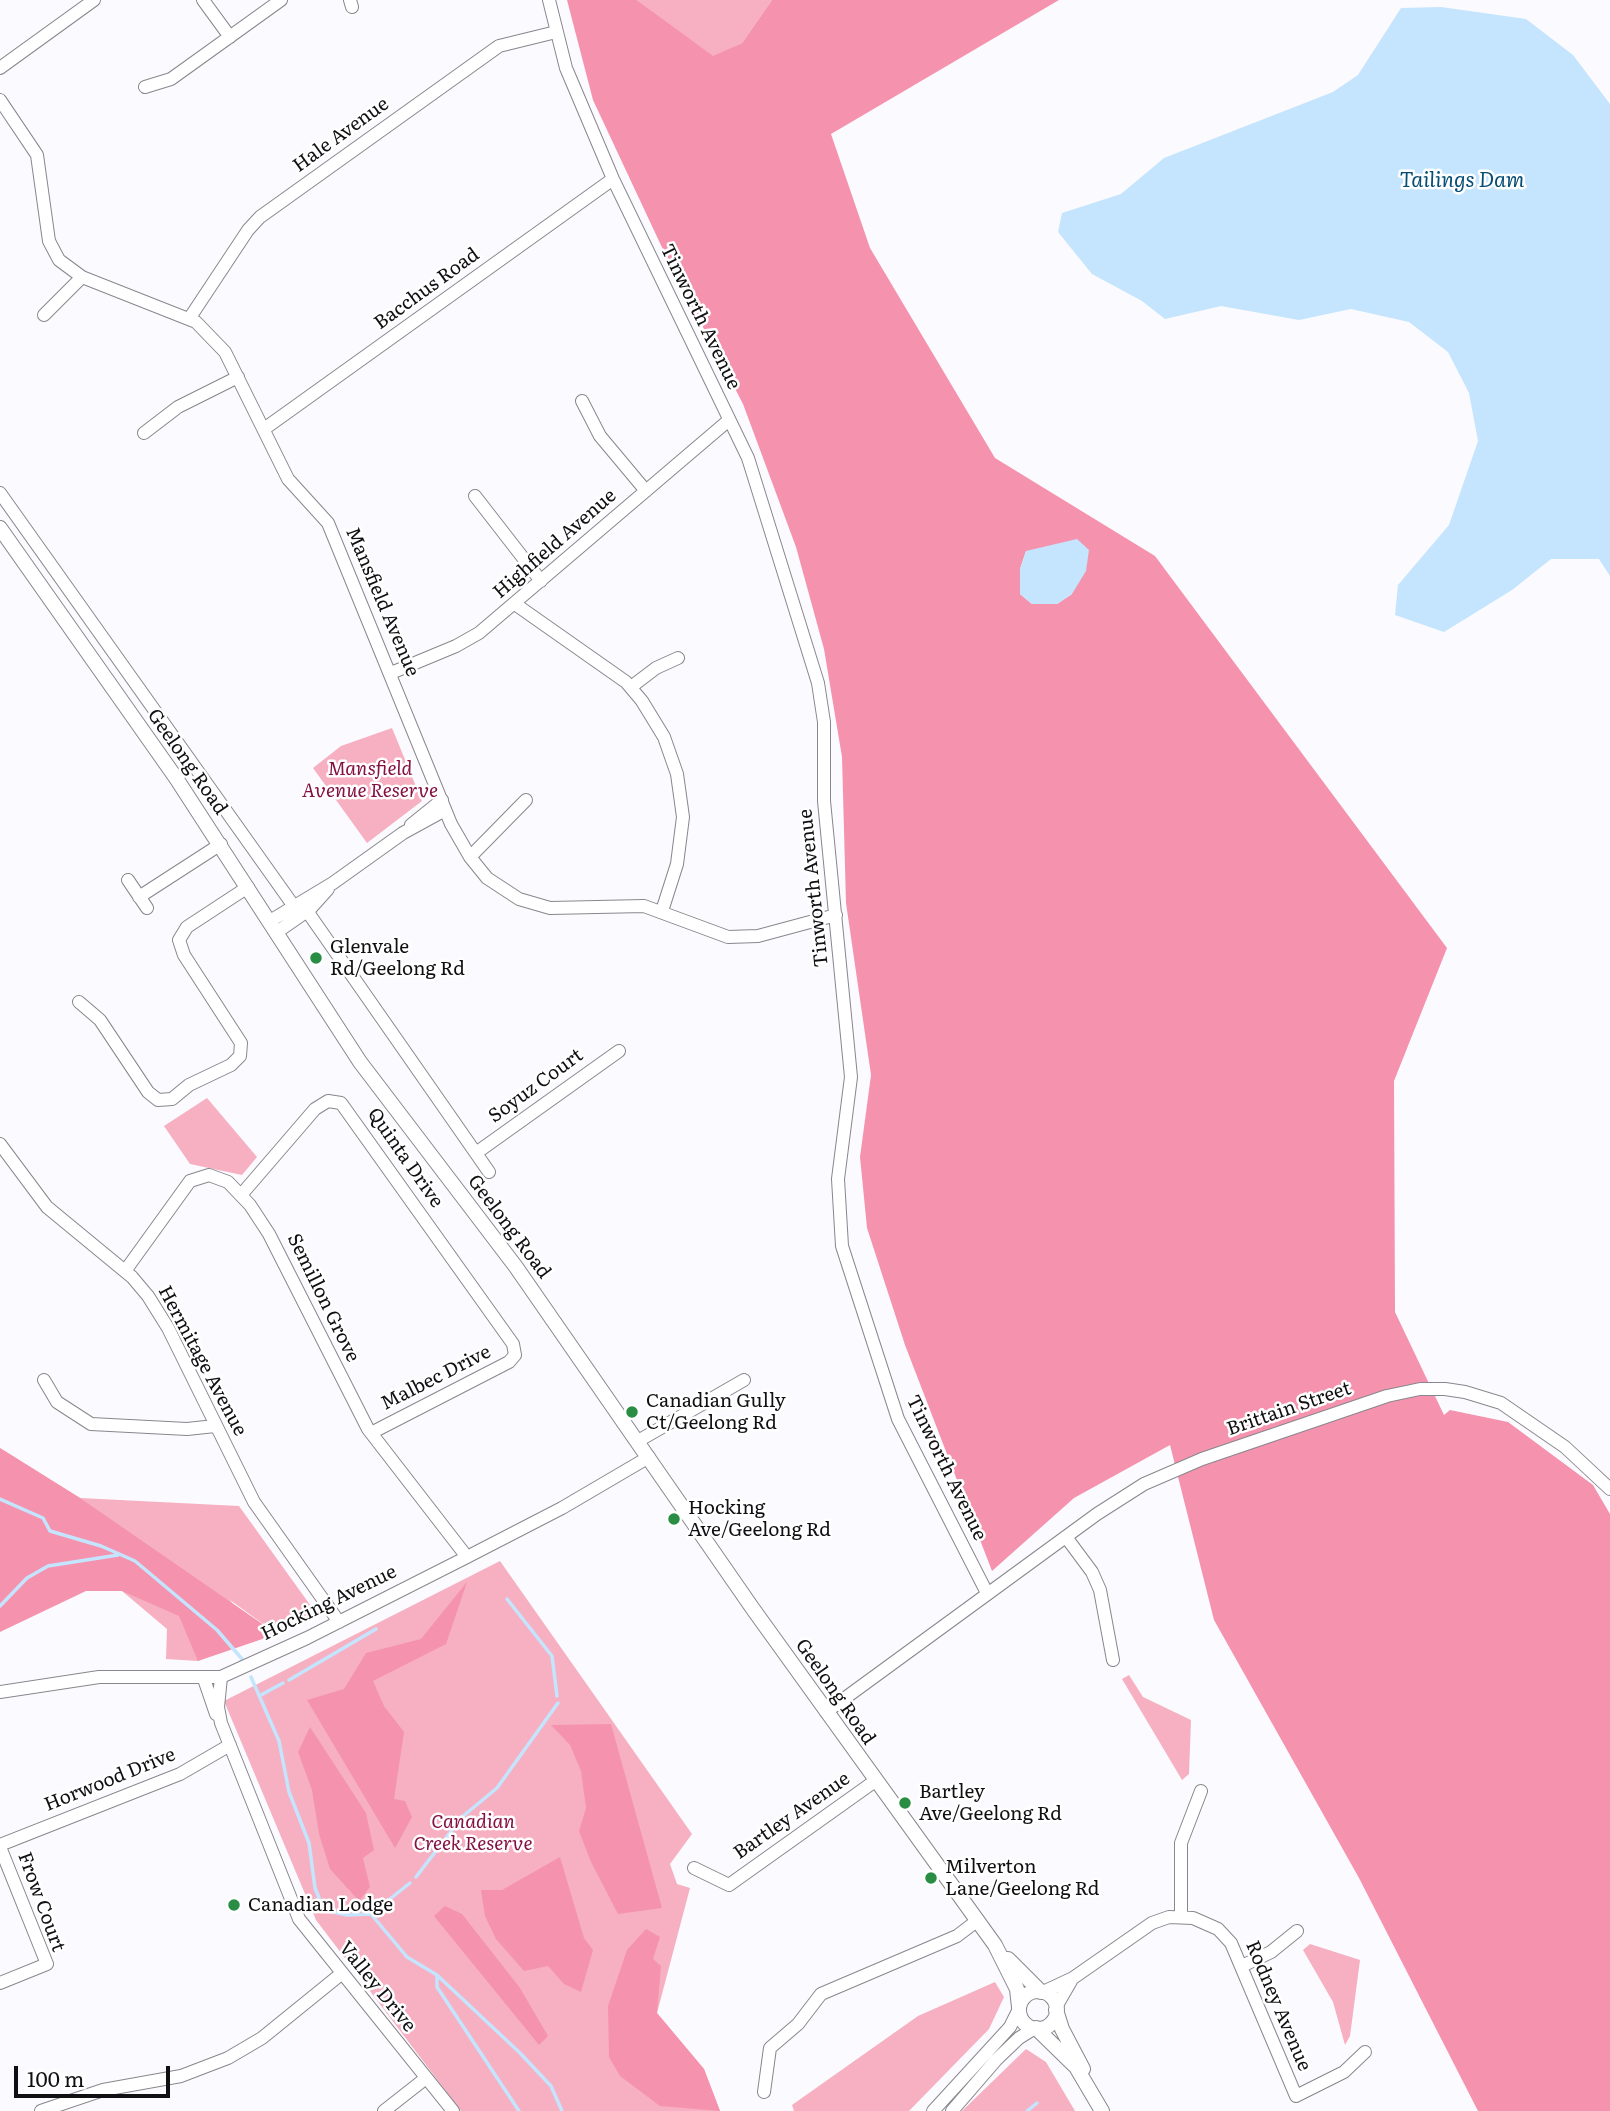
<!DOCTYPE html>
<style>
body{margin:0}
#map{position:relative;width:1610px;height:2111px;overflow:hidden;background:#fbfafe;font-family:Literata,serif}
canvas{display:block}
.scale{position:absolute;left:14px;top:2066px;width:156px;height:32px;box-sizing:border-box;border:4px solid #100f12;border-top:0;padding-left:9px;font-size:21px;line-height:24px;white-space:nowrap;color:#100f12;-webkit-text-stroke:5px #fff;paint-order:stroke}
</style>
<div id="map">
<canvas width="1610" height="2111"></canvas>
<div class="scale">100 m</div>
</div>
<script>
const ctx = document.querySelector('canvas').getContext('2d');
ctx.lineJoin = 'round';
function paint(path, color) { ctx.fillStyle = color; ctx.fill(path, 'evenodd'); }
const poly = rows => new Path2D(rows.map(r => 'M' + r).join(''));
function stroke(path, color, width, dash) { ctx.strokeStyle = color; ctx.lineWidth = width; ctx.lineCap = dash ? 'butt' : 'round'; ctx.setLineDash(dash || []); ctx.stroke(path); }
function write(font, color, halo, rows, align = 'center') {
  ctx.font = font + ' Literata,serif'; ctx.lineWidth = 5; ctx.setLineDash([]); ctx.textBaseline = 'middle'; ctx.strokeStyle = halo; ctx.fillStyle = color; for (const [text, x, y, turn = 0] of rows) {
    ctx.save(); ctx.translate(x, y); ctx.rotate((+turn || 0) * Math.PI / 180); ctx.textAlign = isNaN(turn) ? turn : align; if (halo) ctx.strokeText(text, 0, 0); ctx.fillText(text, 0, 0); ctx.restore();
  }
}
paint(poly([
 [637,0,772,0,742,43,713,57],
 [392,728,422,801,367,843,313,768,341,746],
 [207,1098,257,1157,242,1175,190,1164,164,1126],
 [0,1448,80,1498,239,1506,313,1609,309,1620,277,1634,230,1600,254,1631,198,1661,166,1659,167,1629,122,1591,75,1591],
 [500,1561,692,1834,670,1864,677,1884,690,1888,657,2013,704,2069,720,2111,461,2111,316,1920,224,1701],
 [1129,1675,1143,1697,1191,1720,1189,1774,1182,1780,1122,1679],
 [1310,1944,1360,1960,1350,2036,1345,2045,1333,2002,1303,1950],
 [995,1982,1004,1997,989,2029,909,2111,794,2111,792,2105,918,2016],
 [1026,2049,1046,2062,1075,2111,962,2111]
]), '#f6b0c1');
paint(poly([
 [567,0,637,0,713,56,742,43,772,0,1059,0,831,134,870,248,995,458,1155,556,1447,948,1394,1081,1395,1312,1444,1415,1450,1410,1508,1422,1593,1485,1610,1514,1610,2111,1478,2111,1359,1878,1214,1620,1170,1445,1074,1498,992,1571,905,1345,867,1228,860,1157,871,1075,846,903,842,757,824,649,796,547,743,404,666,256,593,100],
 [1026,551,1072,594,1057,604,1032,604,1020,594,1020,569],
 [0,1448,80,1498,277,1634,198,1661,179,1616,122,1591,86,1591,0,1632],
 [467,1582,446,1644,373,1681,384,1706,404,1732,394,1799,405,1801,412,1817,395,1848,307,1700,344,1689,366,1653,421,1639],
 [611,1724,662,1908,618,1914,591,1862,579,1831,586,1808,581,1771,570,1745,551,1725],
 [310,1727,366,1813,374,1850,363,1858,370,1887,359,1901,330,1869,319,1834,312,1790,298,1752],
 [560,1857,584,1938,593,1950,581,1992,564,1984,548,1966,524,1971,496,1939,485,1916,481,1890,502,1890],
 [445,1906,462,1914,520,1988,548,2036,539,2045,434,1916],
 [646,1929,660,1937,653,1959,661,1966,657,2013,704,2069,720,2111,660,2106,620,2076,609,2057,608,2006,627,1950]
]), '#f593ae');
paint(poly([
 [1441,7,1526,19,1573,55,1610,104,1610,576,1599,559,1551,559,1512,590,1444,632,1395,615,1398,585,1449,525,1478,441,1469,393,1448,352,1409,322,1351,309,1299,320,1221,306,1165,319,1142,301,1092,274,1058,232,1062,213,1121,194,1164,158,1333,92,1358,75,1401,8],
 [1077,539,1089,550,1086,571,1072,594,1057,604,1032,604,1020,594,1020,569,1026,551]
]), '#c4e5fd');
stroke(poly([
 [0,1499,43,1518,50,1531,101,1546,135,1561,217,1630,242,1659],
 [507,1599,552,1656,557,1696],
 [0,1606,27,1578,48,1566,118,1555],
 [251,1677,279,1741,289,1792,309,1843,315,1888,324,1910,347,1915,371,1914,407,1957,437,1975,437,1987,519,2111],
 [289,1680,376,1629],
 [261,1695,283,1683],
 [416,1877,462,1817,497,1788,558,1703],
 [371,1914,410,1883],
 [437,1975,520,2053,551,2086,562,2111],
 [1027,2111,1037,2103]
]), '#c4e5fd', 3.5);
const minor = poly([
 [203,0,230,37],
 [350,0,352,7],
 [549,0,566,68,613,179,748,458,818,683,824,722,824,801,851,1077,838,1179,842,1246,898,1419,987,1593],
 [0,68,94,0],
 [145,87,171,79,281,0],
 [0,100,37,155,49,241,59,260,82,277,196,322,225,352,288,479,328,523,451,824,470,857,487,878,519,899,550,908,644,906,728,937,758,936,836,915],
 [44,315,82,277],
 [189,319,248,230,260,217,499,46,556,32],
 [582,401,600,436,646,491],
 [264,429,613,179],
 [144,433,178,407,238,377],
 [0,493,293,905],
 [475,496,541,581],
 [515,604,626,682,642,701,664,737,677,774,683,817,677,864,662,911],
 [391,673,456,646,479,633,729,420],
 [631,687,656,668,678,658],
 [411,825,442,800],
 [470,857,526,800],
 [128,880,147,908],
 [139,897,221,844],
 [307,911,489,1172],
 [270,921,333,883,403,833,445,810],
 [277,932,310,909,328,889],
 [79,1002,100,1020,148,1092,158,1100,172,1099,189,1085,231,1065,240,1056,241,1043,184,955,179,940,187,927,248,887],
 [0,1144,47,1207,132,1277,148,1296,168,1328,254,1502,339,1622],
 [476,1153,619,1051],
 [241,1195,315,1109,328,1101,341,1103,513,1344,515,1355,509,1362,371,1433],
 [125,1271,190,1181,209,1175,228,1182,250,1205,269,1234,368,1429,467,1557],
 [44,1380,57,1402,91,1424,187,1429,215,1426],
 [638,1441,744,1380],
 [1066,1537,1092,1572,1100,1590,1113,1660],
 [221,1677,218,1707,221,1723,299,1919,453,2111],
 [204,1679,216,1714],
 [0,1692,99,1677,221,1677,307,1638,467,1557,562,1508,649,1457],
 [826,1712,1097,1514,1144,1484,1202,1459,1387,1396,1420,1389,1445,1389,1465,1392,1501,1403,1565,1447,1610,1489],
 [0,1845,180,1774,230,1745],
 [0,1847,47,1964,0,1983],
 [694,1868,729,1885,875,1781],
 [1181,1917,1181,1843,1201,1791],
 [1242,1966,1271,1952,1297,1931],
 [1043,1992,1073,1978,1152,1923,1169,1917,1193,1918,1218,1929,1231,1943,1296,2096,1344,2072,1365,2052],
 [1056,2007,1071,1981],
 [764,2092,770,2048,798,2024,821,1994,957,1936,978,1920],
 [41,2111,103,2090,181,2076,228,2058,262,2038,341,1974],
 [384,2111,426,2078],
 [933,2111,1010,2027,1019,2009],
 [952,2111,996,2060,1019,2038,1035,2028]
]);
const major = poly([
 [0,528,176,778,360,1062,516,1267,753,1609,995,1945,1017,1989,1019,2007],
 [1008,1959,1041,1992],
 '1019 2010a19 19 0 1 1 38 0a19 19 0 1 1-38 0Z',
 [1056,2010,1062,2029,1083,2069],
 [1036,2028,1076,2067,1102,2111]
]);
stroke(minor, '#89878d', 14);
stroke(major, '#89878d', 16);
stroke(minor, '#fff', 12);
stroke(major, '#fff', 14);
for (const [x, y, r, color] of [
 [316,958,7,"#298e44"],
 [632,1412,7,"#298e44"],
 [674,1519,7,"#298e44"],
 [905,1803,7,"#298e44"],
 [931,1878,7,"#298e44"],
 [234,1905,7,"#298e44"]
]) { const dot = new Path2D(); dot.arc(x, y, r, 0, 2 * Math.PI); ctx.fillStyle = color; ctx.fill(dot); stroke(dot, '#fff', 2.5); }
write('19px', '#100f12', '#fff', [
 ["Hale Avenue",341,135,-36],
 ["Bacchus Road",427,289,-36],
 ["Tinworth Avenue",700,317,64],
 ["Highfield Avenue",555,544,-41],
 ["Mansfield Avenue",382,602,67],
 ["Geelong Road",187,762,55],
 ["Tinworth Avenue",814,888,-96],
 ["Soyuz Court",536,1086,-36],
 ["Quinta Drive",405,1158,55],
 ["Geelong Road",509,1227,53],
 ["Semillon Grove",323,1298,64],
 ["Hermitage Avenue",202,1361,62],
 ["Malbec Drive",436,1378,-27],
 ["Brittain Street",1289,1409,-19],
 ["Tinworth Avenue",946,1468,64],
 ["Hocking Avenue",329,1603,-26],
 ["Geelong Road",835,1692,55],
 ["Horwood Drive",110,1780,-22],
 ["Bartley Avenue",792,1816,-35],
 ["Frow Court",41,1902,70],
 ["Valley Drive",377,1987,51],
 ["Rodney Avenue",1278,2006,67]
]);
write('italic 19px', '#841141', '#fff', [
 ["Mansfield",370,769],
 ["Avenue Reserve",370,791],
 ["Canadian",473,1822],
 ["Creek Reserve",473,1844]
]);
write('19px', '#100f12', '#fff', [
 ["Glenvale",330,947],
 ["Rd/Geelong Rd",330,969],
 ["Canadian Gully",646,1401],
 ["Ct/Geelong Rd",646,1423],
 ["Hocking",688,1508],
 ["Ave/Geelong Rd",688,1530],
 ["Bartley",919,1792],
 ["Ave/Geelong Rd",919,1814],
 ["Milverton",945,1867],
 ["Lane/Geelong Rd",945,1889],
 ["Canadian Lodge",248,1905]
], 'left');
write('italic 21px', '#064e75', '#fff', [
 ["Tailings Dam",1462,181]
]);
</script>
